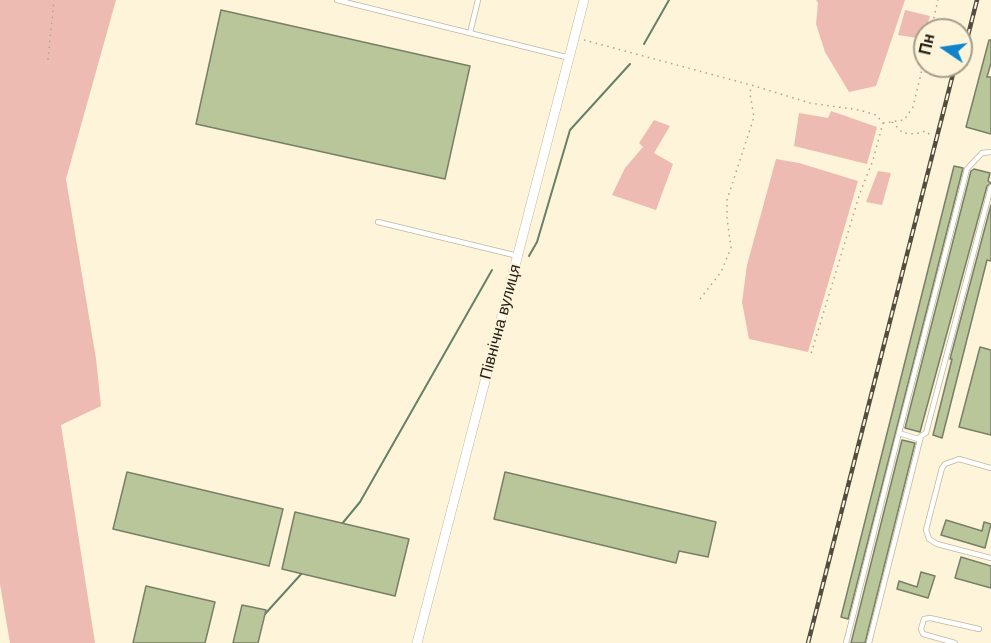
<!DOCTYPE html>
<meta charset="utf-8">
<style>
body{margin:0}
#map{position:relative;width:991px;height:643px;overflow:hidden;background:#fdf4da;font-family:Arial,sans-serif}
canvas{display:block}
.north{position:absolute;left:913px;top:18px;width:60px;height:60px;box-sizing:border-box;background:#fdf4da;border:2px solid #a59e8b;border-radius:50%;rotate:283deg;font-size:16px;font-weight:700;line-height:24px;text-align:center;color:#221e15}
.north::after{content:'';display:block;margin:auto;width:21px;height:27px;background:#0f84cc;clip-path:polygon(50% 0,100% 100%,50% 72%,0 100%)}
</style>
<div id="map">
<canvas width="991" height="643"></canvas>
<div class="north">Пн</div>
</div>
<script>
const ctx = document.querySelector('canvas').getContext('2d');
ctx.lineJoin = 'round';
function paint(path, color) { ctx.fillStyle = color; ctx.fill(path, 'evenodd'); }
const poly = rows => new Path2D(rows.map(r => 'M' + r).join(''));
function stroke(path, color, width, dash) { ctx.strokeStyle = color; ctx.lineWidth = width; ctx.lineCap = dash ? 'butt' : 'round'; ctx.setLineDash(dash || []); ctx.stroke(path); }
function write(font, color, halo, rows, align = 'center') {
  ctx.font = font + ' Arial,sans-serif'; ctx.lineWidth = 4.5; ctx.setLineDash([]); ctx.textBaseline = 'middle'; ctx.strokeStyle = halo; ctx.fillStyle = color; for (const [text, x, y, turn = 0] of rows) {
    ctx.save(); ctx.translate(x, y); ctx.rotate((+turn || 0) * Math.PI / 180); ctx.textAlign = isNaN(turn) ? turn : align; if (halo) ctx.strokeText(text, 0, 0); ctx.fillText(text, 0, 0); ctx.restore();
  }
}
paint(poly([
 [0,0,116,0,66,179,96,359,101,406,61,425,95,643,10,643,0,584],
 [816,0,905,0,876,86,849,92,825,52,816,24,818,3],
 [905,10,930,16,923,39,898,35],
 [831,111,877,127,867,164,794,146,799,113,828,118],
 [654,120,670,126,654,153,673,164,656,210,612,195,625,168,643,147,639,143],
 [776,159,799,163,858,181,808,352,749,339,742,302,747,265],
 [878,171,891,173,882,205,866,202]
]), '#edbbb2');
stroke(poly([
 [644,44,669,0],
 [529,256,537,242,570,130,630,64],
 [341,525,360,502,492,270],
 [265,614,303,572]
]), '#658168', 2);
const building = poly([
 [221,10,470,66,445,179,196,124,221,10],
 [989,40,991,40,991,63,987,77,991,77,991,134,966,127,989,40],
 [954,166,963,168,848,619,841,617,954,166],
 [974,169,990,173,988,181,991,183,987,186,920,432,905,428,971,171,974,169],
 [991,205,991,261,987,260,942,438,933,435,952,359,950,359,991,205],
 [980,347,991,350,991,435,959,427,980,347],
 [902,440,915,443,865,643,851,643,902,440],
 [127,472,283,509,269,566,113,529,127,472],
 [505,472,716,522,708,557,679,551,676,563,494,519,505,472],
 [295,512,409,539,395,596,282,569,295,512],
 [946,520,982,531,984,522,991,524,985,548,941,535,946,520],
 [961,557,991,566,991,588,955,578,961,557],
 [921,572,935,576,928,598,897,589,899,581,917,587,921,572],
 [146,586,215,602,205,643,133,643,146,586],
 [242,605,266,610,258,643,233,643,242,605]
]);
paint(building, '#b9c69a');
stroke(building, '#787f68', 1.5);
const lane = poly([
 [337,0,570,58],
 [470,33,478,0],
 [378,222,518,256],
 [899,433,967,169,982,153,991,152],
 [991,468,959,459,945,464,942,468,926,530,929,539,937,544,991,558],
 [846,643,899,433,918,439,921,436],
 [869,643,921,436,926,433,991,187],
 [955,643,923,634,921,629,924,619,930,618,979,629]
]);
const street = poly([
 [417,643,584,0]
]);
stroke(lane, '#bfb79e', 6);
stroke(street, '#bfb79e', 10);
stroke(poly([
 [931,30,938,0],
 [584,40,751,85,810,103,859,110,876,115,883,123,873,160,860,193,810,357],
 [48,60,54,0],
 [892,122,903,133,915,134,926,131,930,135],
 [883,123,904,120,913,107,925,57],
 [700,299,721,272,731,248,727,218,727,200,754,117,750,94,751,86]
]), '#aca592', 1.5, [1.5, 4.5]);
stroke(lane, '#fff', 4.5);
stroke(street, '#fff', 9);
const rail = poly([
 [961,63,977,0],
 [808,643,955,66]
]);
stroke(rail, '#524d40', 4.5);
stroke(rail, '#fdf4da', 2, [7]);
write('16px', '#221e15', '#fdf4da', [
 ["Північна вулиця",501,322,-75]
]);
</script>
